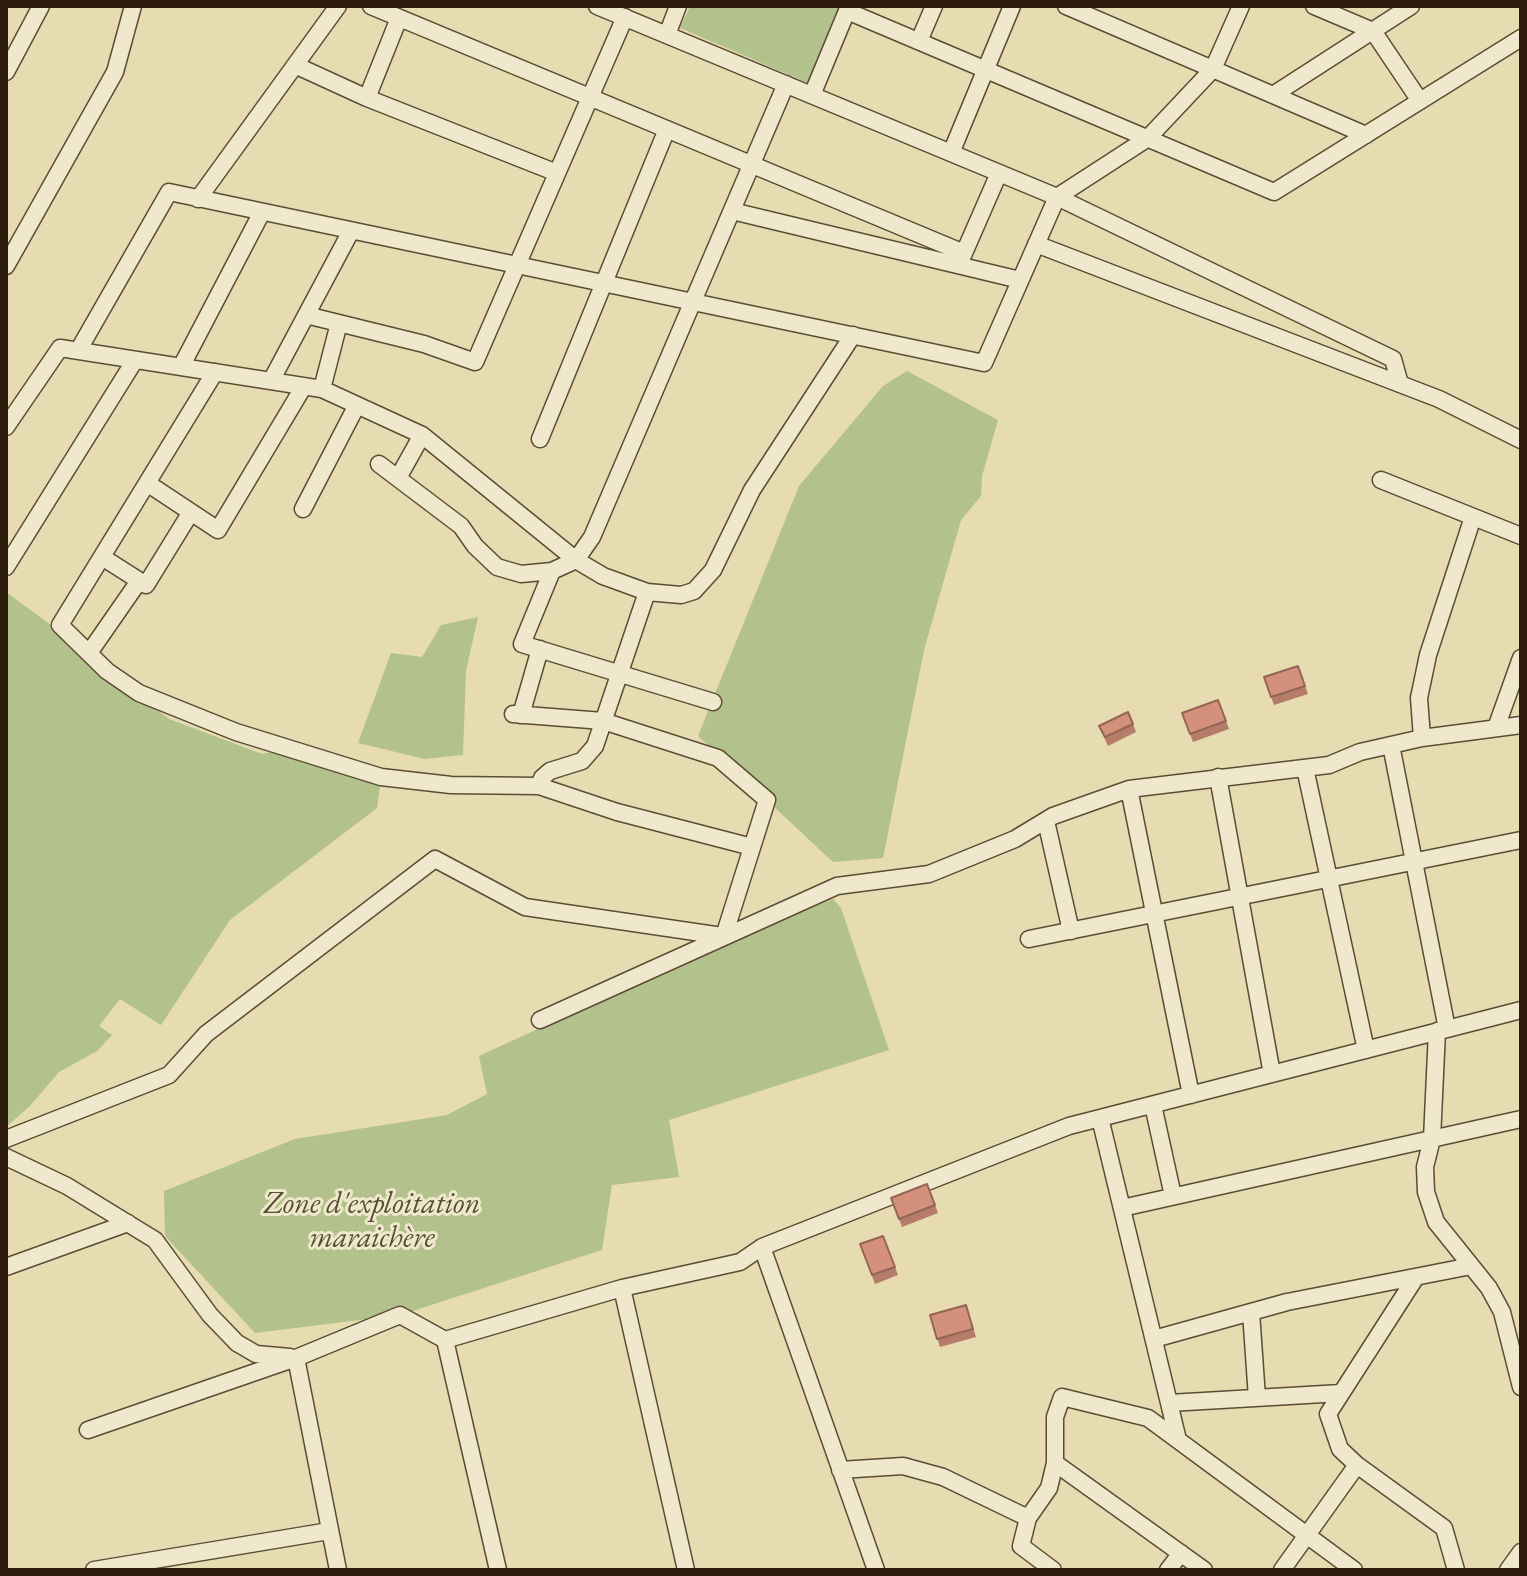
<!DOCTYPE html>
<meta charset="utf-8">
<style>
body{margin:0}
#map{position:relative;width:1527px;height:1576px;overflow:hidden;background:#e6dbb1;font-family:"EB Garamond",serif}
canvas{display:block}
.frame{position:absolute;inset:0;border:8px solid #2d1c0c;pointer-events:none}
</style>
<div id="map">
<canvas width="1527" height="1576"></canvas>
<div class="frame"></div>
</div>
<script>
const ctx = document.querySelector('canvas').getContext('2d');
ctx.lineJoin = 'round';
function paint(path, color) { ctx.fillStyle = color; ctx.fill(path, 'evenodd'); }
const poly = rows => new Path2D(rows.map(r => 'M' + r).join(''));
function stroke(path, color, width, dash) { ctx.strokeStyle = color; ctx.lineWidth = width; ctx.lineCap = dash ? 'butt' : 'round'; ctx.setLineDash(dash || []); ctx.stroke(path); }
function write(font, color, halo, rows, align = 'center') {
  ctx.font = font + ' "EB Garamond",serif'; ctx.lineWidth = 6; ctx.setLineDash([]); ctx.textBaseline = 'middle'; ctx.strokeStyle = halo; ctx.fillStyle = color; for (const [text, x, y, turn = 0] of rows) {
    ctx.save(); ctx.translate(x, y); ctx.rotate((+turn || 0) * Math.PI / 180); ctx.textAlign = isNaN(turn) ? turn : align; if (halo) ctx.strokeText(text, 0, 0); ctx.fillText(text, 0, 0); ctx.restore();
  }
}
paint(poly([
 [690,6,840,6,808,83,680,28],
 [907,371,998,420,982,476,981,496,961,520,924,650,883,858,833,862,698,736,799,486,883,386],
 [6,592,89,653,169,719,262,754,287,749,381,777,377,808,230,920,161,1025,120,999,99,1026,112,1035,97,1051,59,1072,29,1107,6,1127],
 [478,617,466,671,463,755,425,759,358,743,391,653,422,657,441,625],
 [833,899,841,908,889,1050,669,1120,679,1177,612,1185,602,1250,400,1315,255,1333,165,1236,164,1191,295,1139,447,1115,487,1094,479,1056,721,945]
]), '#b3c18d');
const minor = poly([
 [371,6,964,253],
 [597,6,1057,197,1393,359,1400,384],
 [1066,6,1366,135],
 [1314,6,1373,31,1420,101],
 [847,11,1274,192,1521,38],
 [667,35,678,6],
 [919,41,934,6],
 [295,65,367,98,557,173],
 [6,72,41,6],
 [812,95,849,6],
 [1273,95,1411,6],
 [367,98,399,18],
 [951,153,1012,6],
 [198,199,338,6],
 [732,211,1020,280],
 [1036,244,1439,399,1521,440],
 [961,260,999,173],
 [6,266,115,72,133,6],
 [306,315,424,344,475,362,625,17],
 [78,351,169,192,984,363,1057,197,1148,138,1213,69,1241,6],
 [181,367,262,212],
 [215,372,60,625,107,671,139,693,236,732,381,777,451,785,539,786,617,812,752,847],
 [271,381,351,231],
 [322,389,339,323],
 [6,427,60,348,322,389,422,435,576,560,603,576,647,592,681,595,694,591,713,570,752,490,853,335],
 [540,439,667,129],
 [379,464,461,526,475,546,497,567,521,574,552,571,576,560,592,537,786,84],
 [398,478,422,435],
 [1381,480,1521,536],
 [147,483,218,530,304,386],
 [303,509,357,405],
 [102,557,146,585,191,512],
 [6,567,135,360],
 [552,571,522,644,713,702],
 [89,653,139,581],
 [513,714,603,721,718,758,767,800,724,936],
 [521,715,540,649],
 [1496,728,1521,658],
 [1422,738,1419,698,1428,655,1473,517],
 [1391,745,1447,1029],
 [1305,768,1366,1050],
 [1218,777,1272,1074],
 [539,786,542,778,550,771,582,761,595,746,647,592],
 [1129,789,1191,1095],
 [1046,821,1071,931],
 [1029,939,1521,840],
 [540,1020,837,886,929,874,1015,839,1053,816,1129,789,1329,765,1360,752,1422,738,1521,725],
 [1437,1031,1432,1139,1425,1167,1426,1192,1436,1222,1489,1288,1502,1312,1521,1387],
 [1153,1105,1173,1196],
 [1100,1118,1178,1440],
 [6,1139,169,1075,206,1034,435,859,525,907,722,936],
 [6,1157,67,1186,155,1240,210,1315,237,1343,256,1354,290,1357],
 [1122,1208,1521,1119],
 [762,1247,876,1570],
 [6,1267,128,1223],
 [1416,1277,1328,1414,1340,1449,1357,1465,1444,1528,1456,1570],
 [622,1288,686,1570],
 [1251,1312,1257,1398],
 [1154,1339,1287,1302,1471,1266],
 [445,1340,498,1570],
 [296,1358,338,1570],
 [1169,1403,1341,1393],
 [88,1430,296,1358,400,1315,445,1340,622,1288,740,1262,762,1247,1069,1126,1521,1010],
 [1055,1463,1204,1570],
 [840,1470,903,1466,943,1477,1028,1518],
 [94,1570,329,1531],
 [1053,1570,1021,1546,1028,1518,1049,1488,1055,1463,1055,1417,1062,1397,1148,1418,1354,1570],
 [1168,1570,1181,1553],
 [1282,1570,1357,1465],
 [1508,1570,1521,1552]
]);
stroke(minor, '#5b4c35', 19);
stroke(minor, '#efe8cc', 16);
paint(poly([
 [1298,666,1308,694,1274,705,1264,677],
 [1182,713,1226,721,1229,729,1193,742],
 [1133,724,1136,732,1108,746,1099,726],
 [927,1184,938,1213,902,1227,891,1198],
 [883,1236,898,1275,875,1284,860,1244],
 [966,1305,976,1337,940,1347,930,1315]
]), '#b57c6a');
const building = poly([
 [1298,666,1305,686,1271,697,1264,677,1298,666],
 [1218,700,1226,721,1190,734,1182,713,1218,700],
 [1128,712,1133,724,1105,737,1099,726,1128,712],
 [927,1184,935,1205,899,1219,891,1198,927,1184],
 [883,1236,895,1267,872,1275,860,1244,883,1236],
 [966,1305,973,1329,937,1339,930,1315,966,1305]
]);
paint(building, '#d3907b');
stroke(building, '#946556', 2);
write('italic 30px', '#554e33', '#efe8cc', [
 ["Zone d'exploitation",372,1205],
 ["maraichère",372,1239]
]);
</script>
